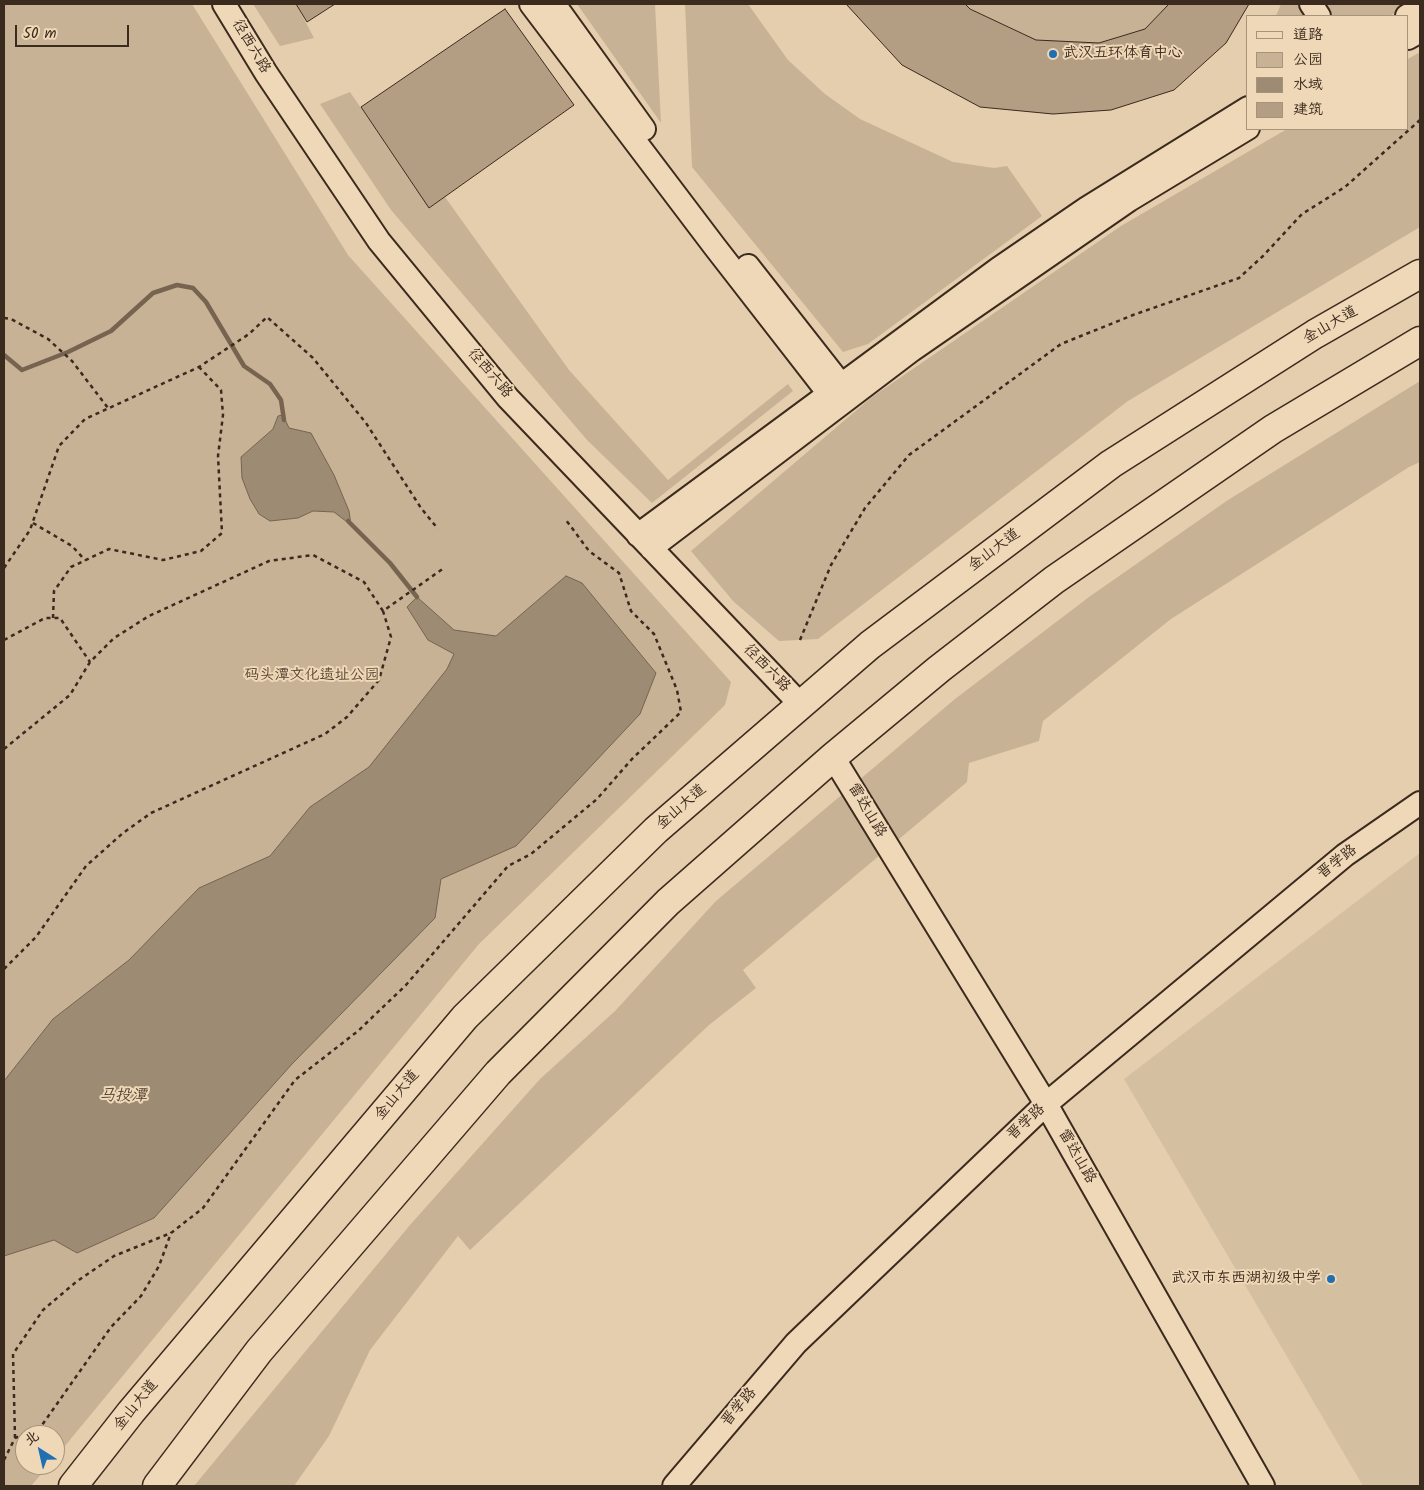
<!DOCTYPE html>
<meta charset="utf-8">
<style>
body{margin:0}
#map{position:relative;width:1424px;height:1490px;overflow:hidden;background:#e4ceae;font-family:Kalam,"LXGW WenKai TC",sans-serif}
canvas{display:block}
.frame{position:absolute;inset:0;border:5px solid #3b2a1e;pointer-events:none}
.legend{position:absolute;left:1246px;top:15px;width:162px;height:115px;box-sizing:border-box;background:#efd8b7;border:1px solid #a7927a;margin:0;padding:6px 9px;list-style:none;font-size:15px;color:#3b2a1e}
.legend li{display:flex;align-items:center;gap:10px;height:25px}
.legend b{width:25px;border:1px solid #a7927a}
.north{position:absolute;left:15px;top:1425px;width:50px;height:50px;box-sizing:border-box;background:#efd8b7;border:1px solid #a7927a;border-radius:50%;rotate:325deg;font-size:14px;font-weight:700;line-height:20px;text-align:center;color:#3b2a1e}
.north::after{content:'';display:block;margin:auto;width:18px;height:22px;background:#1f6fb2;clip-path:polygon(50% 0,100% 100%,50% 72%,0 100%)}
.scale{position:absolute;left:15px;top:25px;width:114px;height:22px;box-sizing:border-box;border:2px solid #3b2a1e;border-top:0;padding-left:6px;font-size:15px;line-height:18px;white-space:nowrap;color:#3b2a1e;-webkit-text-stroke:4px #efd8b7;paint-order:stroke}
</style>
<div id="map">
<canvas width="1424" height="1490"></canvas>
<div class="frame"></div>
<ul class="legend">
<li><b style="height:6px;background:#efd8b7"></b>道路</li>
<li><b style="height:14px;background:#c8b296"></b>公园</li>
<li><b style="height:14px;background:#9e8b73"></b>水域</li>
<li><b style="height:14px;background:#b39d83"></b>建筑</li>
</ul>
<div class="north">北</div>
<div class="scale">50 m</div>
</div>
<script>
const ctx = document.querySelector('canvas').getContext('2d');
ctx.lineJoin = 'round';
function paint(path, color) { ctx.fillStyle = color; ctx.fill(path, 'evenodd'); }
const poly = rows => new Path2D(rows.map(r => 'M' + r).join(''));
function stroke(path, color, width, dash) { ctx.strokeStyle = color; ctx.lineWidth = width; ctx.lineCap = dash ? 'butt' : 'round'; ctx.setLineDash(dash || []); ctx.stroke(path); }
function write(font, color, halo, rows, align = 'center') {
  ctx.font = font + ' Kalam,"LXGW WenKai TC",sans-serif'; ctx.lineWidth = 4; ctx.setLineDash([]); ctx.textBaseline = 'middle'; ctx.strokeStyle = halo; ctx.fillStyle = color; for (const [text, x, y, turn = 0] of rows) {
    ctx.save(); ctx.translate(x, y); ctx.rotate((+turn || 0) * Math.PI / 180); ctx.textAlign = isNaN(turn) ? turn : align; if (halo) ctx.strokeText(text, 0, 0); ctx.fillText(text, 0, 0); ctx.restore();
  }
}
paint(poly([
 [1420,853,1420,1486,1363,1486,1124,1079]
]), '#d5bfa1');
paint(poly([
 [4,4,192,4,348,255,731,682,725,705,479,944,55,1458,55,1435,25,1435,25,1465,49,1465,31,1486,4,1486],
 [253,4,296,4,314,38,280,46],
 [577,4,655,4,661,123],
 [685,4,748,4,788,60,825,94,860,119,953,162,994,168,1007,166,1042,216,868,344,843,352,692,167],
 [846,4,1249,4,1226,43,1174,90,1111,110,1053,114,980,107,902,65],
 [1281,4,1412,4,1389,16,1276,16],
 [1420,52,1420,227,1128,401,818,639,779,641,733,601,691,551,872,397,1121,226,1287,129,1408,129,1408,59],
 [350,92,429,207,445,197,569,370,668,480,788,384,793,391,652,503,587,440,391,210,320,104],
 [1420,381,1420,462,1409,467,1171,619,1043,721,1039,741,969,763,967,782,743,970,756,988,709,1025,470,1250,458,1236,370,1350,329,1436,294,1486,194,1486,410,1225,540,1079,615,1011,716,901,955,699,1089,597,1228,500]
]), '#c8b296');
const water = poly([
 [283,415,289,428,311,433,334,475,349,511,351,525,334,512,313,511,298,518,270,521,259,514,250,499,242,478,241,457,273,429,278,416,283,415],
 [566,576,582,583,656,673,640,714,516,846,441,879,435,918,292,1064,154,1218,77,1253,54,1240,4,1256,4,1081,53,1019,129,960,199,888,270,856,310,807,369,767,447,669,454,654,428,640,407,607,417,597,454,630,496,636,566,576]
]);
paint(water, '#9e8b73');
stroke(water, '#766451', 1);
stroke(poly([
 [4,355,22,370,68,352,111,331,153,293,177,285,193,288,206,302,244,366,270,384,281,400,284,420],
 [348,521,390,563,417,597]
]), '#766451', 4.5);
const building = poly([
 [296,4,335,4,307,22,296,4],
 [846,4,965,4,970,9,1036,40,1099,43,1145,29,1169,4,1249,4,1226,43,1174,90,1111,110,1053,114,980,107,902,65,846,4],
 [505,9,574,105,429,208,361,107,505,9]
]);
paint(building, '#b39d83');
stroke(building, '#3b2a1e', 1);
const minor = poly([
 [224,4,266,73,379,241,508,398,801,705],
 [531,4,715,247,837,404],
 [554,4,644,129],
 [1311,4,1319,16],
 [1407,16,1420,9],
 [1408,38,1420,31],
 [748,266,850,396],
 [638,535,998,269,1087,208,1248,108],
 [651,548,912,350,1129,200,1248,128],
 [833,757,1046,1104,1263,1486],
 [674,1486,796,1343,1046,1104,1345,855,1420,803]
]);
const major = poly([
 [73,1486,131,1412,465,1017,656,830,870,645,1111,464,1315,334,1420,274],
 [157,1486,259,1351,498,1073,668,902,833,757,939,669,1054,580,1273,429,1420,341]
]);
stroke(minor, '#3b2a1e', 26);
stroke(major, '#3b2a1e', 31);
stroke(poly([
 [4,318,11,319,48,339,72,361,108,408],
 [33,523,72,546,85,560],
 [4,568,30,530,59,446,85,419,199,367,249,334,267,317,313,358,366,423,421,508,438,529],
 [53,618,54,591,71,567,109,549,163,560,201,551,222,533,218,456,223,415,221,390,199,367],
 [4,640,45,618,60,618,90,662],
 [800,640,831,565,865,508,909,455,1061,344,1133,315,1239,278,1263,256,1302,214,1345,187,1420,120],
 [4,749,70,695,90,662,114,638,149,616,269,561,313,555,364,582,383,611,444,568],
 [4,969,36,937,86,866,123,833,151,813,325,734,347,717,379,680,391,637,383,611],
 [15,1438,13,1354,43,1310,76,1282,114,1256,171,1233],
 [4,1460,15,1438,40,1428,111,1327,141,1296,159,1266,171,1233,203,1208,295,1080,358,1031,406,985,508,866,531,854,597,799,632,759,681,712,677,690,654,634,631,611,619,573,589,551,566,520]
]), '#3b2a1e', 2.5, [4, 4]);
stroke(minor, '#efd8b7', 22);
stroke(major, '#efd8b7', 28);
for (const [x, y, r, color] of [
 [1053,54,5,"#1f6fb2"],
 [1331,1279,5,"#1f6fb2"]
]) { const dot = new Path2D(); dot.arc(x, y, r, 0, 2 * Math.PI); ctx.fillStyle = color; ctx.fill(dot); stroke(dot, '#efd8b7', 2); }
write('15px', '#3b2a1e', '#efd8b7', [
 ["径西六路",250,47,59],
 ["金山大道",1331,326,-30],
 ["径西六路",489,374,50],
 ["金山大道",995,551,-37],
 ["径西六路",766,669,46],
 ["金山大道",682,808,-41],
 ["雷达山路",866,811,59],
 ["晋学路",1338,863,-38],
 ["金山大道",398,1096,-50],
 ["晋学路",1027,1123,-43],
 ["雷达山路",1076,1157,60],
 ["金山大道",137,1406,-51],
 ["晋学路",740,1408,-50]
]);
write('15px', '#3b2a1e', '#efd8b7', [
 ["武汉五环体育中心",1063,54],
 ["武汉市东西湖初级中学",1321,1279,"right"]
], 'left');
write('15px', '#574536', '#efd8b7', [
 ["码头潭文化遗址公园",312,676]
]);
write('italic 16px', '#544233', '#efd8b7', [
 ["马投潭",123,1097]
]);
</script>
